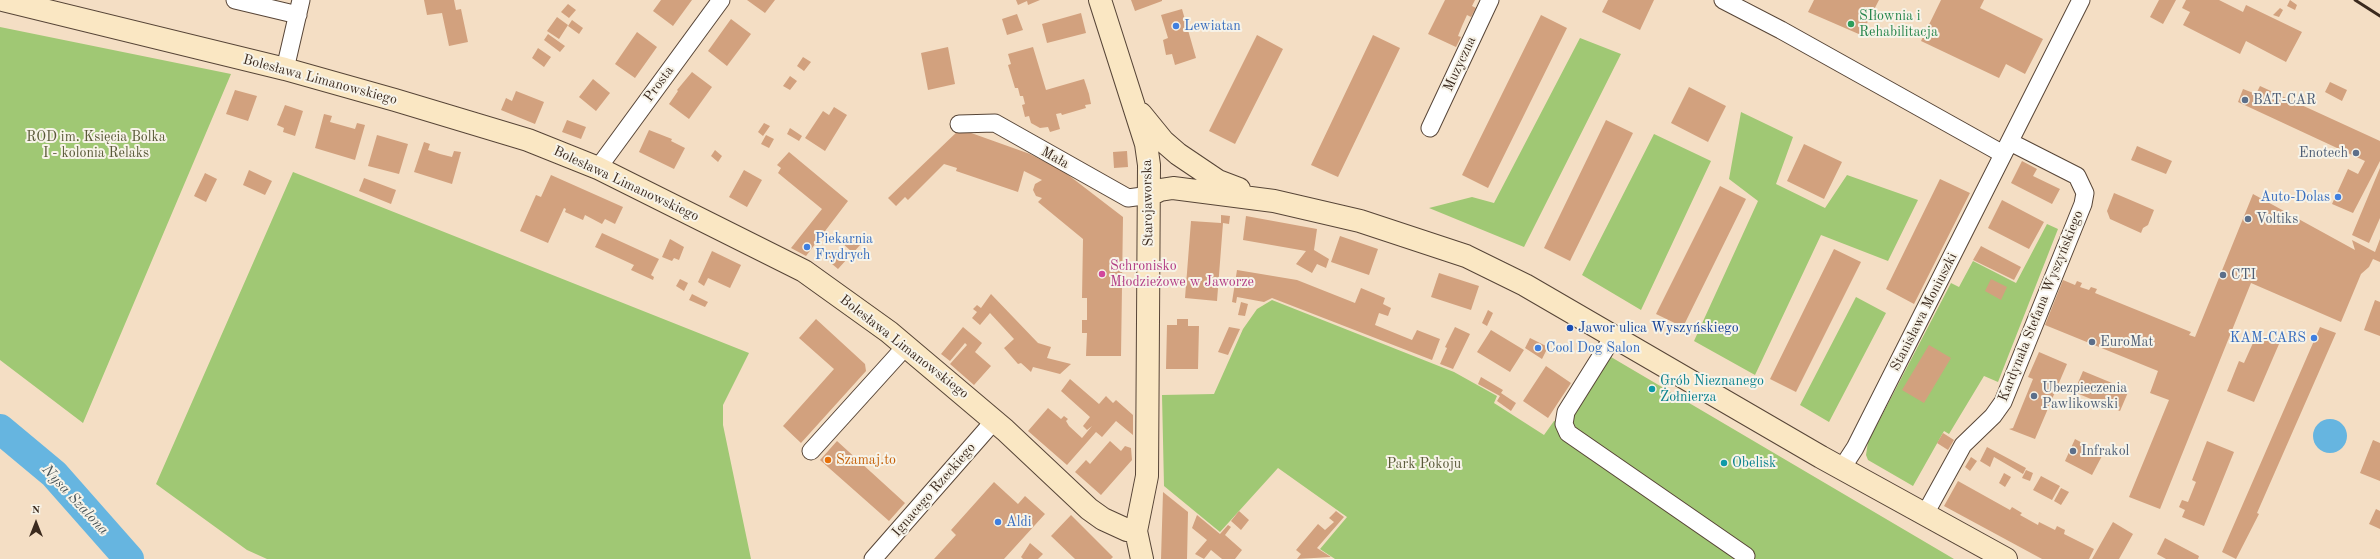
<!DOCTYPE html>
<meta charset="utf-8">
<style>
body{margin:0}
#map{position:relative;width:2380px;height:559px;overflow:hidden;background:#f4dec4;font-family:"Old Standard TT",serif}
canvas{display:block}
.north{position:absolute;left:16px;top:503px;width:40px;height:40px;-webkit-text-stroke:3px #f7f3e8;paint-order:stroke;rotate:0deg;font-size:11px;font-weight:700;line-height:16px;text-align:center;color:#3b2a1e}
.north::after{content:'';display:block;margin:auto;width:14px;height:18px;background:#3b2a1e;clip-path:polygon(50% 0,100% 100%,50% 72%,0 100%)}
</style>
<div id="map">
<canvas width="2380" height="559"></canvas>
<div class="north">N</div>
</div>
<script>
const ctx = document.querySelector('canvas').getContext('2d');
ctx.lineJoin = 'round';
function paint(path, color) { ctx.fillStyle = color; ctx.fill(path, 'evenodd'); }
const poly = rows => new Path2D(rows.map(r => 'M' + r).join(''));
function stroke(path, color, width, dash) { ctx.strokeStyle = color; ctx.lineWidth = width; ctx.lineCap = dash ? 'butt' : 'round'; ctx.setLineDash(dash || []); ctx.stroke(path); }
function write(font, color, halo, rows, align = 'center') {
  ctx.font = font + ' "Old Standard TT",serif'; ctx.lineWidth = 4; ctx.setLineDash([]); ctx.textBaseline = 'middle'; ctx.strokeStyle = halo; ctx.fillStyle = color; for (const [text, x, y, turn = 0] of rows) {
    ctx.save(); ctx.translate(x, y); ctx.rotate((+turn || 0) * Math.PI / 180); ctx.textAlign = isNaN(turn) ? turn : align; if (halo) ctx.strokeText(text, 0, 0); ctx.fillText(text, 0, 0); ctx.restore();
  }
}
paint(poly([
 [0,27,231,74,83,423,0,360],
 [1580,38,1621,54,1524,247,1429,208,1472,197,1494,203],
 [1741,112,1793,137,1776,184,1825,208,1847,175,1918,200,1888,261,1821,235,1755,375,1694,341,1758,201,1729,179],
 [1654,134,1711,161,1641,310,1582,275],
 [293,172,749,353,723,405,723,425,751,559,267,559,247,550,156,484],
 [2047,224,2058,229,1998,382,1984,376,1949,434,1944,431,1913,486,1868,460,1866,455,1868,442,1951,283,1959,287,1973,261,2016,283],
 [1856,297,1886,313,1829,422,1800,405],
 [1272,300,1454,372,1497,396,1494,403,1544,435,1554,421,1573,415,1611,357,1954,559,1335,559,1320,549,1347,517,1278,468,1220,532,1164,486,1162,395,1214,394,1243,329,1257,309]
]), '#a0c874');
paint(poly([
 '2313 436a17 17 0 1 1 34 0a17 17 0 1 1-34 0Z'
]), '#66b5e0');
stroke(poly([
 [0,429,54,474,129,559]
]), '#66b5e0', 30);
paint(poly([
 [424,0,454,0,456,10,461,9,468,42,449,46,442,13,427,15],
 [661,0,692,0,673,26,653,11],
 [747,0,775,0,765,13],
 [1016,0,1040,0,1028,5,1027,1,1018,5],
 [1131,0,1162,0,1162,1,1135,11],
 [1445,0,1475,0,1472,6,1476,8,1471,17,1467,15,1462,26,1458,36,1461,37,1456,47,1428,34],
 [1608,0,1654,0,1640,30,1602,12],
 [1814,0,1879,0,1861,35,1808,12],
 [1941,0,1984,0,1980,8,2043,39,2025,74,2006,64,1999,78,1921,41],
 [2159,0,2176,0,2163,24,2150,17],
 [2186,0,2219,0,2243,12,2246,5,2302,32,2286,62,2246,41,2240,54,2183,25,2190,12,2182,8],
 [2290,0,2297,5,2295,10,2287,6],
 [568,4,576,10,569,18,561,12],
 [2280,8,2283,10,2279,17,2273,15],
 [1182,9,1196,58,1175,65,1172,54,1166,55,1163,40,1168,38,1161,15],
 [1081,13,1086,33,1047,43,1042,24],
 [1017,14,1023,30,1007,35,1002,19],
 [1541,15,1567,28,1488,188,1462,175],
 [557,17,568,25,559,39,547,31],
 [731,19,751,34,727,66,708,51],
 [572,20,583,28,579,34,568,26],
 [637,32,657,47,635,78,615,64],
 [548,34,565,46,560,52,544,40],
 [1257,35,1283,49,1235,144,1209,131],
 [1373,35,1400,48,1338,177,1311,165],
 [948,47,955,84,928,90,921,53],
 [1033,47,1046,90,1084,79,1089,94,1091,104,1085,105,1086,108,1062,115,1061,113,1056,114,1060,129,1050,132,1048,127,1040,128,1031,123,1029,116,1025,117,1022,105,1025,104,1023,96,1020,96,1018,88,1015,88,1008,65,1011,64,1008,54],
 [538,48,551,57,544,67,532,58],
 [803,57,811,62,804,71,797,66],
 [692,72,712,87,689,119,669,104,678,91,677,90],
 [790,76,797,81,790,90,783,86],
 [593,79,610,93,596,111,579,97],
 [2330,82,2347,90,2342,101,2325,92],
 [2260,86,2380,141,2380,161,2353,213,2332,204,2348,169,2358,174,2365,161,2238,102,2243,89,2256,94],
 [1689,87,1726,106,1708,142,1671,123],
 [235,90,257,96,248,121,226,114],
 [516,91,544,102,535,124,501,110,506,98,512,101],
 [285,105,303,111,295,136,283,132,284,128,277,125],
 [834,107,847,115,825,151,805,138,823,111,829,115],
 [324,114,332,116,330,122,355,129,357,123,365,125,355,160,315,148],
 [567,120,586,127,581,139,562,132],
 [1606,120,1633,133,1570,261,1544,248],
 [764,123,770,126,763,136,758,132],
 [790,128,802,136,799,141,787,134],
 [960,129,1030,154,1063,171,1123,217,1121,356,1086,356,1087,333,1082,333,1082,320,1087,320,1087,298,1082,298,1083,239,1038,202,1042,198,1036,196,1033,190,1035,184,1042,180,1024,171,1018,192,956,171,957,168,944,164,908,200,905,197,896,206,888,198],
 [649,130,672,139,671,141,685,148,674,169,639,152],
 [377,135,408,144,399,174,368,166],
 [766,135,774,139,769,148,761,144],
 [424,142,430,144,428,150,440,154,452,157,454,151,461,152,452,184,414,172],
 [1804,144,1842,162,1824,199,1787,181],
 [2137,146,2172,161,2166,174,2131,160],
 [715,150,722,156,718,162,711,156],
 [1127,151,1128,167,1114,168,1113,152],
 [789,152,848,201,806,256,791,248,822,209,778,173,781,168,777,165],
 [2022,161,2037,169,2033,176,2060,189,2052,204,2011,183],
 [2380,168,2380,218,2369,243,2352,235],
 [249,170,272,181,265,195,243,185],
 [744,170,762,180,747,207,729,197],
 [205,173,217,179,206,202,194,196],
 [551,175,623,207,615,224,605,219,602,224,585,215,583,220,565,212,566,209,564,208,548,243,520,231,536,195,541,197],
 [364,178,396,190,391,204,359,191],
 [1940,179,1970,193,1914,304,1886,289],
 [1720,186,1746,199,1683,327,1656,314],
 [2114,193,2154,210,2148,225,2143,228,2141,233,2110,219,2107,211],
 [2253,194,2355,250,2352,240,2375,252,2380,239,2380,262,2373,259,2369,267,2361,274,2341,322,2251,283,2160,509,2129,497,2169,400,2150,393,2158,371,2045,325,2063,280,2075,285,2077,281,2082,283,2080,287,2089,290,2091,287,2097,289,2095,293,2191,332,2189,335,2195,337],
 [2002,200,2044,222,2029,249,1988,228],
 [1221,215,1230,216,1229,224,1223,223,1217,301,1185,298,1191,221,1221,223],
 [1246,216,1317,229,1314,250,1329,259,1326,268,1317,264,1312,273,1296,264,1306,251,1243,240],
 [602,233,659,259,651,275,654,277,653,280,631,270,634,265,595,247],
 [850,234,861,244,853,253,841,242],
 [1340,236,1378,249,1369,275,1331,262],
 [670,239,684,247,679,260,674,258,672,261,662,257],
 [1981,246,2021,267,2014,280,1973,260],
 [1834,249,1861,262,1796,392,1770,379],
 [835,250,847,259,838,269,826,259],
 [712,251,741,265,730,288,708,278,704,286,698,282],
 [1237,270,1297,280,1355,303,1361,288,1385,298,1383,304,1391,308,1388,316,1379,313,1375,325,1412,340,1417,330,1440,339,1432,360,1272,298,1264,302,1237,297,1236,303,1232,302],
 [1439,273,1479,286,1471,310,1431,297],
 [680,279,688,283,684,291,676,286],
 [1991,279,2007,287,2001,300,1985,291],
 [692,294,708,302,705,307,689,300],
 [991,294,1038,343,1051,347,1047,358,1071,364,1060,374,1033,367,1031,372,1021,363,1018,364,1004,348,1014,339,990,313,980,325,972,318,977,312,973,309,977,305,981,308],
 [2375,300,2380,302,2380,336,2364,330],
 [1241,302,1248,304,1245,316,1238,315],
 [1488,310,1493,313,1487,326,1482,323],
 [816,319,865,364,866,371,801,443,783,426,834,369,799,338],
 [1177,319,1188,319,1188,326,1199,326,1198,369,1166,369,1167,325,1177,325],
 [963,327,982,343,975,352,991,366,974,385,950,364,967,345,965,343,950,361,941,354],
 [1229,327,1240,329,1228,355,1218,352],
 [1455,327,1470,334,1453,369,1440,364,1447,348,1445,347],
 [2320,327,2336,333,2257,513,2259,514,2236,559,2222,552],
 [1491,330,1524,350,1510,372,1477,352],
 [2257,334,2279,344,2254,402,2227,391,2239,361,2244,363],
 [1530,338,1548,347,1542,359,1525,348],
 [1929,345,1951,358,1924,403,1902,390],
 [2039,352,2067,364,2035,439,2009,429,2013,428,2033,379,2028,377],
 [1546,366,1571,383,1548,418,1523,401],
 [2083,371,2129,390,2120,411,2074,392],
 [1481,377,1503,390,1501,393,1516,403,1511,411,1497,401,1500,396,1478,384],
 [1070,379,1099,404,1106,396,1113,403,1116,400,1133,415,1133,435,1116,421,1102,437,1096,432,1067,465,1028,431,1048,408,1061,419,1064,416,1068,419,1066,421,1069,426,1082,438,1092,426,1087,430,1083,426,1090,417,1061,391],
 [1943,433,1954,440,1948,450,1937,443],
 [2075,439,2103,454,2092,475,2065,461],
 [2373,440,2380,443,2380,481,2360,473],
 [837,441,905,503,889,521,820,460],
 [1110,441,1121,451,1125,446,1131,448,1132,460,1101,495,1075,472,1086,460,1090,464],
 [2207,441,2234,452,2204,526,2182,517,2185,510,2179,507,2182,500,2188,502,2196,482,2192,480],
 [1987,447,2026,468,2023,474,1994,457,1990,467,1980,461],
 [1971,457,1977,461,1970,471,1965,467],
 [2026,470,2033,473,2030,481,2022,478],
 [2004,473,2011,477,2005,487,1999,483],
 [2041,476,2060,486,2052,500,2033,490],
 [1958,481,2010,510,2012,507,2022,513,2020,515,2038,525,2039,522,2055,530,2057,526,2065,530,2064,534,2094,549,2089,559,2042,559,1944,506],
 [994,482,1018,504,1025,496,1045,514,1004,559,934,559,956,535,951,530],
 [2061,488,2069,492,2061,505,2054,501],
 [1163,492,1188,512,1187,559,1161,559],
 [2376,509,2380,511,2380,529,2369,524],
 [1239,511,1249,520,1241,530,1231,521],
 [1336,511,1344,517,1317,548,1331,557,1297,559,1301,554,1296,550,1318,524,1325,530,1334,522,1329,518],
 [1071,515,1113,557,1111,559,1075,559,1051,536],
 [1197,515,1220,534,1228,525,1231,527,1225,535,1242,550,1235,559,1222,559,1211,550,1204,559,1195,554,1207,540,1192,528],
 [2113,522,2133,534,2119,559,2092,559],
 [2165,538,2199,556,2198,559,2166,559,2157,554],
 [1030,543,1043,554,1038,559,1023,559,1021,557]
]), '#d2a17e');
const street = poly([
 [235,0,298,15],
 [1723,0,1781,30,2003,154],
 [285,69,301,0],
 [959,124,995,123,1128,198,1150,195],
 [1430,128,1490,0],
 [598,168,721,0],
 [1613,337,1566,412,1564,424,1568,433,1746,556],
 [811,451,906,346],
 [1842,468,1855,448,2081,0],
 [1925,514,1963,445,1993,416,2003,402,2083,204,2085,193,2077,176,2010,142],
 [873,559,994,421]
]);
const secondary = poly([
 [3,0,285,69,395,100,528,140,598,168,804,271,889,332,1005,430,1089,509,1103,519,1127,530,1136,531],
 [1100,0,1146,144,1149,165,1147,476,1136,531,1142,559],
 [1141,114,1163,141,1178,154,1218,181,1239,189],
 [1150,195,1160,190,1173,188,1274,201,1360,221,1466,256,1525,285,1821,457,2006,559]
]);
stroke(street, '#574537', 19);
stroke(secondary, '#574537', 24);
stroke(street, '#fff', 17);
stroke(secondary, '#fae7c3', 22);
stroke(poly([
 [2355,0,2380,16]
]), '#3b2a1e', 3);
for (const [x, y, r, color] of [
 [1851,24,4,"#2e9e5b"],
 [1176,26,4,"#3f7fe0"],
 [2245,100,4,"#5c6f8a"],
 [2356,153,4,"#5c6f8a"],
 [2338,197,4,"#3f7fe0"],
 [2248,219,4,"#5c6f8a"],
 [807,247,4,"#3f7fe0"],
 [1102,274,4,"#d1479c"],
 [2223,275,4,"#5c6f8a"],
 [1570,328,4,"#1a4fb4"],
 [2314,338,4,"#3f7fe0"],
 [2092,342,4,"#5c6f8a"],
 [1538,348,4,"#3f7fe0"],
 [1652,389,4,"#0f9aa8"],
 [2034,396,4,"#5c6f8a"],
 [2073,451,4,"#5c6f8a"],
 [828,460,4,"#e8710a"],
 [1724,463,4,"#0f9aa8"],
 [998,522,4,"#3f7fe0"]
]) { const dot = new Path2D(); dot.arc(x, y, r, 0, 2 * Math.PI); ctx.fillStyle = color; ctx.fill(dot); stroke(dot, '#f7f3e8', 1.5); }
write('14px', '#27864d', '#f7f3e8', [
 ["SIłownia i",1859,16],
 ["Rehabilitacja",1859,32]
], 'left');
write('14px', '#366cbe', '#f7f3e8', [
 ["Lewiatan",1184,26],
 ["Auto-Dolas",2330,197,"right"],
 ["Piekarnia",815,239],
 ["Frydrych",815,255],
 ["KAM-CARS",2306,338,"right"],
 ["Cool Dog Salon",1546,348],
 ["Aldi",1006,522]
], 'left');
write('14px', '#3b2a1e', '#f7f3e8', [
 ["Muzyczna",1460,64,-65],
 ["Bolesława Limanowskiego",320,80,15],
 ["Prosta",659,84,-54],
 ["Mała",1055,158,29],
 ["Bolesława Limanowskiego",626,184,25],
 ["Starojaworska",1148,203,-91],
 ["Kardynała Stefana Wyszyńskiego",2041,306,-68],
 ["Stanisława Moniuszki",1924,312,-63],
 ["Bolesława Limanowskiego",904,347,38],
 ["Ignacego Rzeckiego",934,490,-49]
]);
write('14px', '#4e5e75', '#f7f3e8', [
 ["BAT-CAR",2253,100],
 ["Enotech",2348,153,"right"],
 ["Voltiks",2256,219],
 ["CTI",2231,275],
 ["EuroMat",2100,342],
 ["Ubezpieczenia",2042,388],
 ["Pawlikowski",2042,404],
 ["Infrakol",2081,451]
], 'left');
write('14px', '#595938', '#f7f3e8', [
 ["ROD im. Księcia Bolka",96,137],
 ["I - kolonia Relaks",96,153],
 ["Park Pokoju",1424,464]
]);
write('14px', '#b23c85', '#f7f3e8', [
 ["Schronisko",1110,266],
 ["Młodzieżowe w Jaworze",1110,282]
], 'left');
write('14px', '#164399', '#f7f3e8', [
 ["Jawor ulica Wyszyńskiego",1578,328]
], 'left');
write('14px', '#0d838f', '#f7f3e8', [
 ["Grób Nieznanego",1660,381],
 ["Żołnierza",1660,397],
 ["Obelisk",1732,463]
], 'left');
write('14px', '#c56008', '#f7f3e8', [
 ["Szamaj.to",836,460]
], 'left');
write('italic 15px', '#485458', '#f7f3e8', [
 ["Nysa Szalona",75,500,47]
]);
</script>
